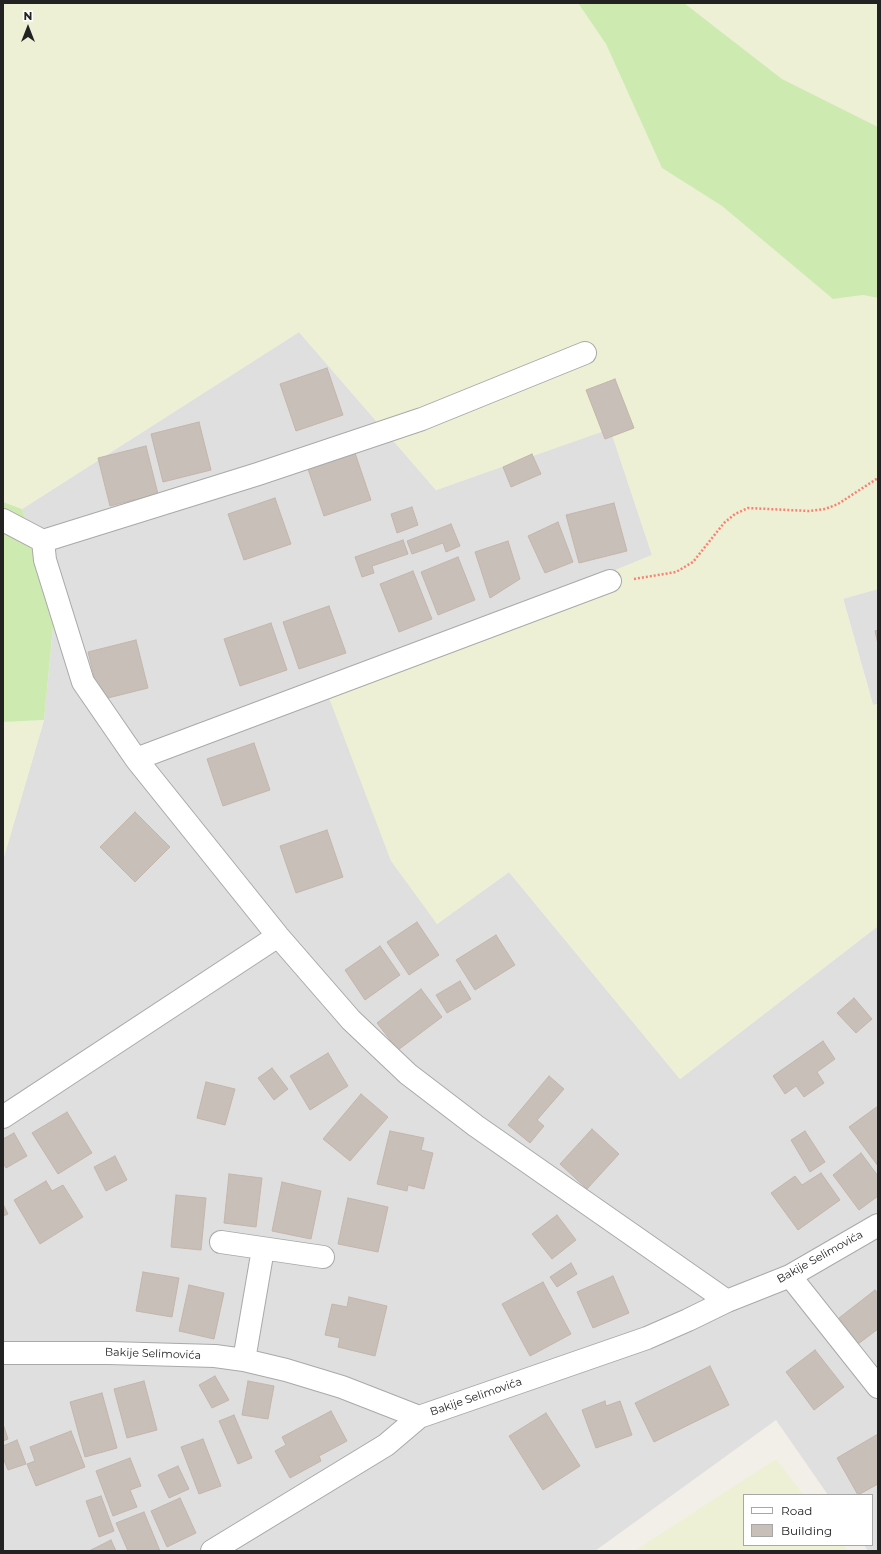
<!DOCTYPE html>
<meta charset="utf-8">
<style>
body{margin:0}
#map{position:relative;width:881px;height:1554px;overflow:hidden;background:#f2efe9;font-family:Montserrat,sans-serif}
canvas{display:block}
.frame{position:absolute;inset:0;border:4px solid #222;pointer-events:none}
.legend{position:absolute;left:743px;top:1494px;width:130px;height:52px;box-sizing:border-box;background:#fff;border:1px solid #a7a7a7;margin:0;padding:5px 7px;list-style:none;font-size:12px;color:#222}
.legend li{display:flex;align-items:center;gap:8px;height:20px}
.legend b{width:20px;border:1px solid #a7a7a7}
.north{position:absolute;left:8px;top:8px;width:40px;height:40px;-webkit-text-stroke:3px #fff;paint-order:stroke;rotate:0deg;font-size:11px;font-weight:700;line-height:16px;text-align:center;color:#222}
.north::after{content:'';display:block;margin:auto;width:14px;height:18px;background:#222;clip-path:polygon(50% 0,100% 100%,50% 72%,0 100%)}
</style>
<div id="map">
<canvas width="881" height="1554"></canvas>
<div class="frame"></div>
<ul class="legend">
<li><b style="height:5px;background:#fff"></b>Road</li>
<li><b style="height:11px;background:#c7bfb8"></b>Building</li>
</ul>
<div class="north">N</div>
</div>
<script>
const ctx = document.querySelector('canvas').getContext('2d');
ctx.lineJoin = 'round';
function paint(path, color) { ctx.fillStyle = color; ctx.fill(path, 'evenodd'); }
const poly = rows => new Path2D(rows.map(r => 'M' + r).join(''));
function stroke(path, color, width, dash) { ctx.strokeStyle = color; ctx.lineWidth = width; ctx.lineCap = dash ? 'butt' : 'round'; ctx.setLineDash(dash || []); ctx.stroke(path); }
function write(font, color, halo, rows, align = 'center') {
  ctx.font = font + ' Montserrat,sans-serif'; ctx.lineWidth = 3.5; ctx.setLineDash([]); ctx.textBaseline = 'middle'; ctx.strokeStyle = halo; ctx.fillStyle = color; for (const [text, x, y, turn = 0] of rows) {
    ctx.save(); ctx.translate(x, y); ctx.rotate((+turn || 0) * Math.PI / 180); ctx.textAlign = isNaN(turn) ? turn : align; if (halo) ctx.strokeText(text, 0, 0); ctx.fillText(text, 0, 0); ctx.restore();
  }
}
paint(poly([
 [299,332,436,490,610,428,652,555,326,690,437,924,509,872,680,1079,878,926,878,1551,868,1551,864,1545,872,1545,872,1495,828,1495,776,1420,595,1551,3,1551,3,860,44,720,56,598,22,509],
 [878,589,878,704,873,705,843,598]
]), '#e0dfdf');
paint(poly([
 [3,3,578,3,606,44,662,168,722,206,833,299,863,295,878,298,878,589,843,599,873,705,878,704,878,926,680,1079,509,872,437,924,391,861,326,690,652,555,610,429,436,490,299,332,22,509,3,502],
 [684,3,878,3,878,127,782,79],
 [44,720,11,833,3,860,3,722],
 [776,1459,804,1495,744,1495,744,1545,844,1545,848,1551,634,1551]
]), '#eef0d5');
paint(poly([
 [578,3,684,3,782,79,878,127,878,298,863,295,833,299,722,206,662,168,606,44],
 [3,502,22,509,56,597,44,720,3,722]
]), '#cdebb0');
const building = poly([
 [327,368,343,415,296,431,280,384,327,368],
 [615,379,634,428,605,439,586,390,615,379],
 [199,422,211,470,163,482,151,434,199,422],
 [146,446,158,494,110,506,98,458,146,446],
 [355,453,371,500,324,516,308,469,355,453],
 [532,454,541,474,511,487,503,467,532,454],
 [275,498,291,544,244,560,228,514,275,498],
 [614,503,627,551,579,563,566,515,614,503],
 [412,507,418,525,397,533,391,514,412,507],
 [558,522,573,562,545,573,528,536,558,522],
 [451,524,460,546,446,552,443,543,412,554,407,541,451,524],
 [403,540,408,554,372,566,374,573,362,577,355,557,403,540],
 [508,541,520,579,490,598,475,552,508,541],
 [458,557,475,600,438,615,421,572,458,557],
 [413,571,432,619,399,632,380,584,413,571],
 [329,606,346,653,299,669,283,622,329,606],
 [271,623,287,670,240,686,224,639,271,623],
 [878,630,878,644,875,631,878,630],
 [136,640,148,688,100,700,88,652,136,640],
 [254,743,270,790,223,806,207,759,254,743],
 [135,812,170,847,135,882,100,847,135,812],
 [327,830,343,877,296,893,280,846,327,830],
 [417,922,439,955,409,975,387,942,417,922],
 [496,935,515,965,475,990,456,960,496,935],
 [380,946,400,975,365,1000,345,970,380,946],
 [460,981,471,999,447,1013,436,995,460,981],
 [421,989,442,1017,398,1050,377,1023,421,989],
 [854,998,872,1019,856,1033,837,1013,854,998],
 [823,1041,835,1059,817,1072,824,1083,804,1097,796,1086,785,1094,773,1076,823,1041],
 [328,1053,348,1086,310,1110,290,1076,328,1053],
 [272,1068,288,1089,274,1100,258,1078,272,1068],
 [549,1076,564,1089,537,1120,544,1126,530,1143,508,1125,549,1076],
 [206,1082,235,1089,225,1125,197,1118,206,1082],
 [361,1094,388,1117,350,1161,323,1139,361,1094],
 [878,1106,878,1166,849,1127,878,1106],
 [67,1112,92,1153,58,1174,32,1133,67,1112],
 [592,1129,619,1154,587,1189,560,1164,592,1129],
 [390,1131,424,1138,421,1150,433,1153,424,1189,408,1185,407,1191,377,1184,390,1131],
 [805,1131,825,1162,810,1172,791,1140,805,1131],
 [14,1133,27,1156,6,1168,3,1163,3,1139,14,1133],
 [861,1153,878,1176,878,1196,859,1210,833,1175,861,1153],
 [115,1156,127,1180,106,1191,94,1167,115,1156],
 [821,1173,840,1200,798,1230,771,1193,795,1176,802,1185,821,1173],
 [229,1174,262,1178,256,1227,224,1223,229,1174],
 [46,1181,52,1191,63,1185,83,1217,40,1244,14,1200,46,1181],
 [282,1182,321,1191,311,1239,272,1231,282,1182],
 [176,1195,206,1198,201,1250,171,1247,176,1195],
 [348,1198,388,1207,378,1252,338,1244,348,1198],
 [3,1204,8,1214,3,1216,3,1204],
 [557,1215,576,1240,552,1259,532,1234,557,1215],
 [571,1263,577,1274,557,1287,550,1277,571,1263],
 [143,1272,179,1278,172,1317,136,1311,143,1272],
 [613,1276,629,1313,593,1328,577,1292,613,1276],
 [543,1282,571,1334,530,1356,502,1304,543,1282],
 [189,1285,224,1293,214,1339,179,1331,189,1285],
 [875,1290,878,1293,878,1329,858,1344,839,1318,875,1290],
 [349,1297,387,1306,375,1356,338,1347,340,1338,325,1335,332,1304,347,1307,349,1297],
 [815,1350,844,1387,814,1410,786,1372,815,1350],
 [710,1366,729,1405,654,1442,635,1403,710,1366],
 [215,1376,229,1400,212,1408,199,1385,215,1376],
 [144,1381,157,1430,127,1438,114,1389,144,1381],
 [248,1381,274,1386,268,1419,242,1415,248,1381],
 [102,1393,117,1448,85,1457,70,1402,102,1393],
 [605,1401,606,1406,620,1401,632,1435,596,1448,582,1410,605,1401],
 [331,1411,347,1441,319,1456,321,1461,290,1478,275,1451,286,1445,282,1437,331,1411],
 [546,1413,580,1466,543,1490,509,1436,546,1413],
 [234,1415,252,1458,238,1464,219,1421,234,1415],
 [3,1424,8,1439,3,1441,3,1424],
 [71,1431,85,1467,36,1486,27,1464,35,1461,30,1447,71,1431],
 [878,1434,878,1484,858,1495,837,1458,878,1434],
 [203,1439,221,1486,199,1494,181,1447,203,1439],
 [17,1440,26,1464,8,1470,3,1458,3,1446,17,1440],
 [130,1458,141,1486,130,1490,137,1507,113,1516,96,1471,130,1458],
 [178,1466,189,1489,169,1498,158,1475,178,1466],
 [101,1496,114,1531,99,1537,86,1501,101,1496],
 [180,1498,196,1533,167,1547,151,1511,180,1498],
 [144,1512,160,1551,128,1551,116,1523,144,1512],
 [111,1540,116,1551,89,1551,111,1540]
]);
paint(building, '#c7bfb8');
stroke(building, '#c4b6ab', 1);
const minor = poly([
 [585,353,422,419,258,474,43,541,45,560,83,682,136,759,278,936,351,1020,408,1074,476,1126,727,1301],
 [3,520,43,541],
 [136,759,610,581],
 [3,1117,278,936],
 [221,1242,323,1257],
 [790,1276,878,1387],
 [3,1353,109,1353,215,1356,244,1360,286,1370,342,1387,419,1417,647,1338,688,1320,727,1301,790,1276,878,1225],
 [244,1360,263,1249],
 [212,1551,386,1445,419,1417]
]);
stroke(minor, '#a9a9a9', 24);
stroke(poly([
 [634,579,676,572,693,562,724,523,735,514,748,508,809,511,825,509,838,504,878,478]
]), '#fa8072', 2.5, [2, 2]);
stroke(minor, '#fff', 22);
write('11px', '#222', '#fff', [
 ["Bakije Selimovića",820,1257,-29],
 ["Bakije Selimovića",153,1354,2],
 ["Bakije Selimovića",476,1397,-19]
]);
</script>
